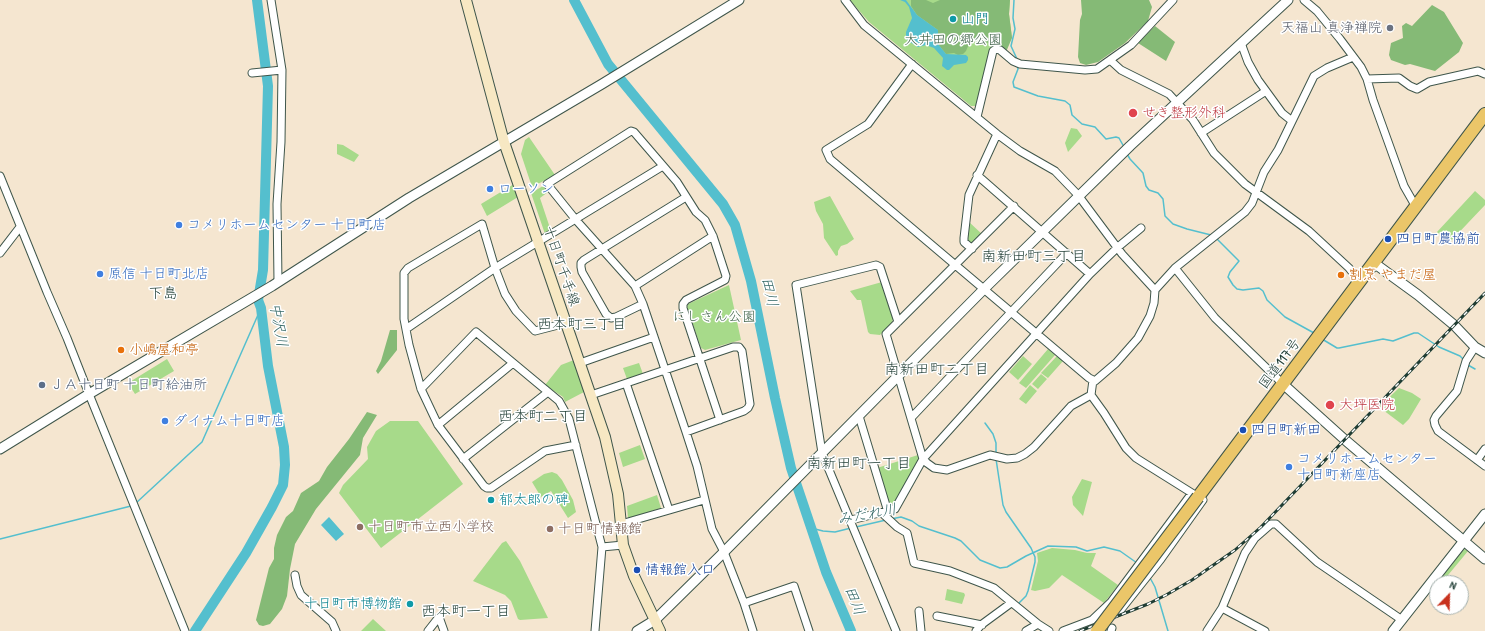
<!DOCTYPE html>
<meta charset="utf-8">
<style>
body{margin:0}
#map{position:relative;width:1485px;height:631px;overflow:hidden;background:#f5e6d0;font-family:"Patrick Hand",sans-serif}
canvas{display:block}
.north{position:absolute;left:1429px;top:575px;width:40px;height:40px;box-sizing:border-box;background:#fff;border:1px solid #a5b1ae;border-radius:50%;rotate:23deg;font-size:11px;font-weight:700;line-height:16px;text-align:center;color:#1f3d34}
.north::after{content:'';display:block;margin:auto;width:14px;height:18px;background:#c8321e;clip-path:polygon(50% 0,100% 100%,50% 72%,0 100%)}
</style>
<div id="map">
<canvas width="1485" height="631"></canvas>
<div class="north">N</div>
</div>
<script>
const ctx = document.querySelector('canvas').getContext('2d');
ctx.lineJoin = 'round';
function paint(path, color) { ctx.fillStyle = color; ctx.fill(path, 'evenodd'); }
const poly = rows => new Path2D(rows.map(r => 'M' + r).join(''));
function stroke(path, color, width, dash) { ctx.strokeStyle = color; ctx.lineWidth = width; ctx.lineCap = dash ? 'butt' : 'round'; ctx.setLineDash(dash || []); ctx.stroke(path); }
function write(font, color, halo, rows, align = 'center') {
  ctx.font = font + ' "Patrick Hand","Klee One",sans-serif'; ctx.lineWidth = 3; ctx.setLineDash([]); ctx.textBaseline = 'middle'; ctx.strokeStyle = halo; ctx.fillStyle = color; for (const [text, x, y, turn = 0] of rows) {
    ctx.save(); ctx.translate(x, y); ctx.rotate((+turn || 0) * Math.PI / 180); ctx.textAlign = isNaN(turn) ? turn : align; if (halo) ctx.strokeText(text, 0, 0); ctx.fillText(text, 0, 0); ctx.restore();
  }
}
paint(poly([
 [850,0,1010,0,1009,14,1012,38,998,46,977,106,971,106,869,22],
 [1071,128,1077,129,1082,136,1068,152,1065,143],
 [529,137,555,175,532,187,521,154,525,140],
 [337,144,343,145,359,155,354,162,337,154],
 [514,184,518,197,487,216,481,204],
 [543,186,548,192,540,198,551,231,545,234,531,193],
 [1475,191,1485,200,1485,205,1449,243,1437,232],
 [830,196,854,239,847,244,841,246,838,251,838,255,836,256,824,238,823,224,816,211,814,202],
 [968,221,983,235,973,244,971,244,966,241],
 [882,282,893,319,892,322,880,335,870,334,868,332,861,300,857,300,850,291],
 [729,285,741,340,705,350,701,348,687,307,688,304],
 [1048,349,1055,355,1026,388,1019,383],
 [1023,356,1032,364,1018,380,1009,372],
 [1057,356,1063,361,1048,378,1041,373],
 [167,359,174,371,135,394,128,383],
 [574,360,584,392,565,402,563,397,545,385,561,365],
 [639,363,643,374,627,379,623,368],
 [1041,374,1047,379,1038,389,1032,384],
 [1030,385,1037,391,1026,404,1019,399],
 [1399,388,1412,393,1421,399,1409,419,1403,425,1379,407],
 [390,421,418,421,463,484,381,548,339,493,343,485,368,459,367,447,376,431],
 [640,445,645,459,623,467,619,453],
 [918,455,920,458,893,505,888,506,877,468],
 [552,472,557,474,562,480,573,500,576,512,568,518,551,491,541,497,532,482,544,474],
 [1082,479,1092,482,1083,516,1073,505,1072,497],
 [657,495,661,508,628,519,627,506],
 [506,541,520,561,548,618,520,620,518,619,511,601,505,595,473,581,502,543],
 [1052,548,1075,550,1087,553,1096,553,1091,566,1118,585,1104,603,1062,575,1049,588,1035,591,1031,590,1038,561,1037,553],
 [1464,549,1468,551,1444,580,1441,578],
 [947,589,964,593,965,595,962,604,945,600],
 [373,619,386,631,361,631]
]), '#a7da8a');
paint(poly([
 [911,0,926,0,933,3,940,0,1010,0,1009,14,1012,38,1006,52,998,46,975,39,969,44,966,51,963,54,958,55,954,53,946,54,938,44,938,30,917,15,911,6],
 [1081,0,1149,0,1152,7,1148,21,1125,43,1098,62,1086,65,1080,63,1078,57,1080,20,1082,14],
 [1432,5,1444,12,1463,43,1459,52,1435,71,1410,64,1405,65,1391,60,1389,55,1391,43,1403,38,1402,26,1406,23,1412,26],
 [1155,26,1175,42,1166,61,1138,43],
 [390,330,397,330,397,350,378,374,376,371,381,361],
 [367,412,377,415,363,438,360,455,316,509,295,544,290,569,287,596,282,609,270,624,263,626,259,625,256,620,269,568,274,559,274,548,277,535,286,517,293,511,301,493,319,481,327,467,349,439]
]), '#85ba76');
paint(poly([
 [900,0,906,0,917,15,938,30,938,44,946,54,966,55,968,57,968,60,966,63,954,65,949,70,947,70,942,66,943,58,934,48,926,45,918,47,908,41,906,38,906,32,912,18,909,7,905,2],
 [329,517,344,534,336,541,321,525]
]), '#54bfce');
stroke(poly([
 [1014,0,1013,18,1015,29,1011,46,1017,59],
 [1017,65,1018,69,1013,82,1014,87,1038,96,1065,101,1070,105,1072,115,1082,124,1095,127,1106,139,1116,137,1119,138,1124,147],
 [1127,154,1130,159,1143,173,1146,186,1149,190,1158,193,1163,199,1165,216,1173,224,1187,229,1211,235],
 [1216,238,1239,261,1230,272,1228,277,1233,285,1237,289,1243,290,1259,288,1263,291,1267,300,1285,317,1314,333],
 [1322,339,1337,348,1339,348,1383,339,1393,341,1414,333,1418,333,1439,347,1460,356,1464,360],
 [1468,365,1475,369],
 [985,423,993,434,996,443,996,453],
 [996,459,1003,505,1006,512,1031,548,1035,557,1035,562,1028,591,1026,596,1019,603],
 [136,503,202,442,261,308],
 [891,519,901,517,912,521,919,526,955,538,961,541,980,560,1000,568,1007,567,1026,556,1048,546,1076,547,1087,551,1104,547,1120,551,1137,563],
 [856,527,886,520],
 [811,528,823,531,835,532,851,528],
 [0,539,131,506],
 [1149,576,1155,587,1168,631]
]), '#54bfce', 1.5);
stroke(poly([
 [574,0,608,64,723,204,735,225,751,281,775,398,791,468,826,572,851,631],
 [195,631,246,553,272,507,283,485,285,465,284,447,268,366,261,308,258,300,263,270,268,86,257,0]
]), '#54bfce', 10);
const minor = poly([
 [271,0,282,70,281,142,277,204,278,282],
 [845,0,864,25,997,134,1020,151,1055,171,1078,195,1122,254,1155,290],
 [1304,0,1317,11,1340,39,1361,67,1367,79,1373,100,1404,186,1416,207],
 [1241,43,1248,62,1258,80,1282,113,1292,121],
 [1110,60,1121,70,1169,94,1193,120,1214,153,1245,184,1309,231,1349,268,1360,282],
 [912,64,868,124,826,150,830,159,1037,334,1089,378,1095,381,1116,363,1138,338,1150,316,1154,303,1155,290,1175,268,1245,212,1252,203,1264,172,1278,150,1314,76,1327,68,1353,57],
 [252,73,282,70],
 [1367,79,1399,78,1410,86,1417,89,1429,82,1478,71,1485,74],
 [977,117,993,51,996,49,1000,50,1013,61,1020,64,1085,70,1097,69,1131,45,1173,0],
 [1201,133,1266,91],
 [977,175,1090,274],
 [0,176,47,292,67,338,89,394,185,631],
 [1014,206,886,334,923,459,927,463,934,468,947,470,990,455,1007,459,1017,458,1025,454,1034,447,1071,406,1091,395],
 [972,249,964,242,964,238,969,195,997,134],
 [0,253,20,227],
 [1175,268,1215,318,1283,384],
 [635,286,713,236],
 [643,304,616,317,611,318,606,314,582,272,581,267,581,263,584,260,686,197],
 [566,323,535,331,516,311,505,294,495,268,482,224,408,268,404,273,404,319,409,345,421,389,438,425,484,486,487,488,491,488,545,451,576,445],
 [406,329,495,268,663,166],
 [1475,347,1466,361,1457,391,1436,416,1434,420,1435,425,1438,431,1485,466],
 [580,363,654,337],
 [1093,380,1091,395,1104,413,1126,448,1136,458,1203,500,1161,559,1119,612],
 [626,383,669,510],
 [421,389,476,332,559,401,569,419,602,547,595,631],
 [591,395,733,347,739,347,742,351,750,404,748,408,744,411,686,432],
 [859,416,888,512],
 [911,418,1067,253],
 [720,420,683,308,683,304,686,300,725,280,726,276,713,236,705,220,696,212,677,182,634,132,631,131,547,184,576,220,635,286,643,304,686,432,697,466,712,529,724,552,744,603,753,631],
 [438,425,513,363],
 [463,459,548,392],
 [1477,460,1485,449],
 [882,513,897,527,907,533,914,563,950,571,994,588,1038,624,1049,631],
 [851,520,895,509,923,459,1090,274,1118,247,1141,228],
 [621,524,704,500],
 [602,547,623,545],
 [295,575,297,586,301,595,332,622,336,631],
 [744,603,794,586,809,631],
 [1222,608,1265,631],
 [919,611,921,631],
 [937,616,982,625],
 [439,617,444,631],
 [428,631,439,617],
 [896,631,822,453,796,285,876,265,880,267,898,322],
 [976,631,981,625,1011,603],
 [1026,631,1038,624],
 [1063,631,1092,620,1111,602,1192,493],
 [1111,631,1112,628],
 [1207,631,1222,608,1245,553,1255,538,1271,524,1276,524,1317,562,1402,620]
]);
const tertiary = poly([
 [1374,263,1418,295,1454,325,1475,347,1485,353],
 [1283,384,1344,439,1485,559],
 [0,449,89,394,272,286,409,198,602,84,739,0],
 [637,631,655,620,720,556,984,289,1130,146,1288,0],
 [1393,631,1485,514]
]);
const secondary = poly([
 [466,0,504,142,605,437,618,494,623,545,634,576,660,631]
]);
const trunk = poly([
 [1198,497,1485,114]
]);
stroke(minor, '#3f564b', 9);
stroke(tertiary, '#3f564b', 11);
stroke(secondary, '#3f564b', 12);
stroke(trunk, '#3f564b', 14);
stroke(minor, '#fff', 7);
stroke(tertiary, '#fff', 9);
stroke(secondary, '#f7e8c3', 10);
stroke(trunk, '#ebc669', 12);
const rail = poly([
 [1080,631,1148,604,1166,595,1192,580,1235,550,1261,527,1485,293]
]);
stroke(rail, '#1f3d34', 3);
stroke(rail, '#fff', 1.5, [4.5]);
const trunkBridge = poly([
 [1097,631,1198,497]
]);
stroke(trunkBridge, '#3f564b', 14, []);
stroke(trunkBridge, '#ebc669', 12);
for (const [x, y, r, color] of [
 [953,19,4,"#0f9aa8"],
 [1390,28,4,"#6b7280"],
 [1133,113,5,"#e0444e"],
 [490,189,4,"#3f7fe0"],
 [179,225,4,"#3f7fe0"],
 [1388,239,4,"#1a4fb4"],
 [100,274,4,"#3f7fe0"],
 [1341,275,4,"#e8710a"],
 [121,350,4,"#e8710a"],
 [42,385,4,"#5c6f8a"],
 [1330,405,5,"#e0444e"],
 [165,421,4,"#3f7fe0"],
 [1243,430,4,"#1a4fb4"],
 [1289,467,4,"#3f7fe0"],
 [491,500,4,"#0f9aa8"],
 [360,527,4,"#8d6e63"],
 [550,529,4,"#8d6e63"],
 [637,570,4,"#1a4fb4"],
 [410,604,4,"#0f9aa8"]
]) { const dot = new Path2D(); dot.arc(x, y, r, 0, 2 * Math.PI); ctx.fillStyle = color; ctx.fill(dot); stroke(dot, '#fff', 1.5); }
write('14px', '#0d838f', '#fff', [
 ["山門",961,19],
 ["郁太郎の碑",499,500],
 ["十日町市博物館",402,604,"right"]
], 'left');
write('14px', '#5b616d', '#fff', [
 ["天福山 真浄禅院",1382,28]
], 'right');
write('14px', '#41644a', '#fff', [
 ["大井田の郷公園",953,40],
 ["にしさん公園",714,317]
]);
write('14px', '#be3a42', '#fff', [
 ["せき整形外科",1142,113],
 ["大坪医院",1339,405]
], 'left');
write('14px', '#366cbe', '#fff', [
 ["ローソン",498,189],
 ["コメリホームセンター 十日町店",187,225],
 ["原信 十日町北店",108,274],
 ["ダイナム十日町店",173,421],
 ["コメリホームセンター",1297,459],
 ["十日町新座店",1297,475]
], 'left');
write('14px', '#164399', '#fff', [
 ["四日町農協前",1396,239],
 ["四日町新田",1251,430],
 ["情報館入口",645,570]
], 'left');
write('14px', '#1f3d34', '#fff', [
 ["十日町千手線",561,266,71],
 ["国道117号",1280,364,-53]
]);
write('14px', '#c56008', '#fff', [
 ["割烹 やまだ屋",1349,275],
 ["小嶋屋和亭",129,350]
], 'left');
write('14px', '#4e5e75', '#fff', [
 ["ＪＡ十日町 十日町給油所",50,385]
], 'left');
write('14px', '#785e54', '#fff', [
 ["十日町市立西小学校",368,527],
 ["十日町情報館",558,529]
], 'left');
write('15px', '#1f3d34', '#fff', [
 ["南新田町三丁目",1034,257],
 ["下島",163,294],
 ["西本町三丁目",582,325],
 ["南新田町二丁目",937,370],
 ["西本町二丁目",543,417],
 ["南新田町一丁目",859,464],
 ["西本町一丁目",466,612]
]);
write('italic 15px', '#2f6462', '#fff', [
 ["田川",769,292,77],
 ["中沢川",278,325,80],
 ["みだれ川",867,515,-10],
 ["田川",854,601,68]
]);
</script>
